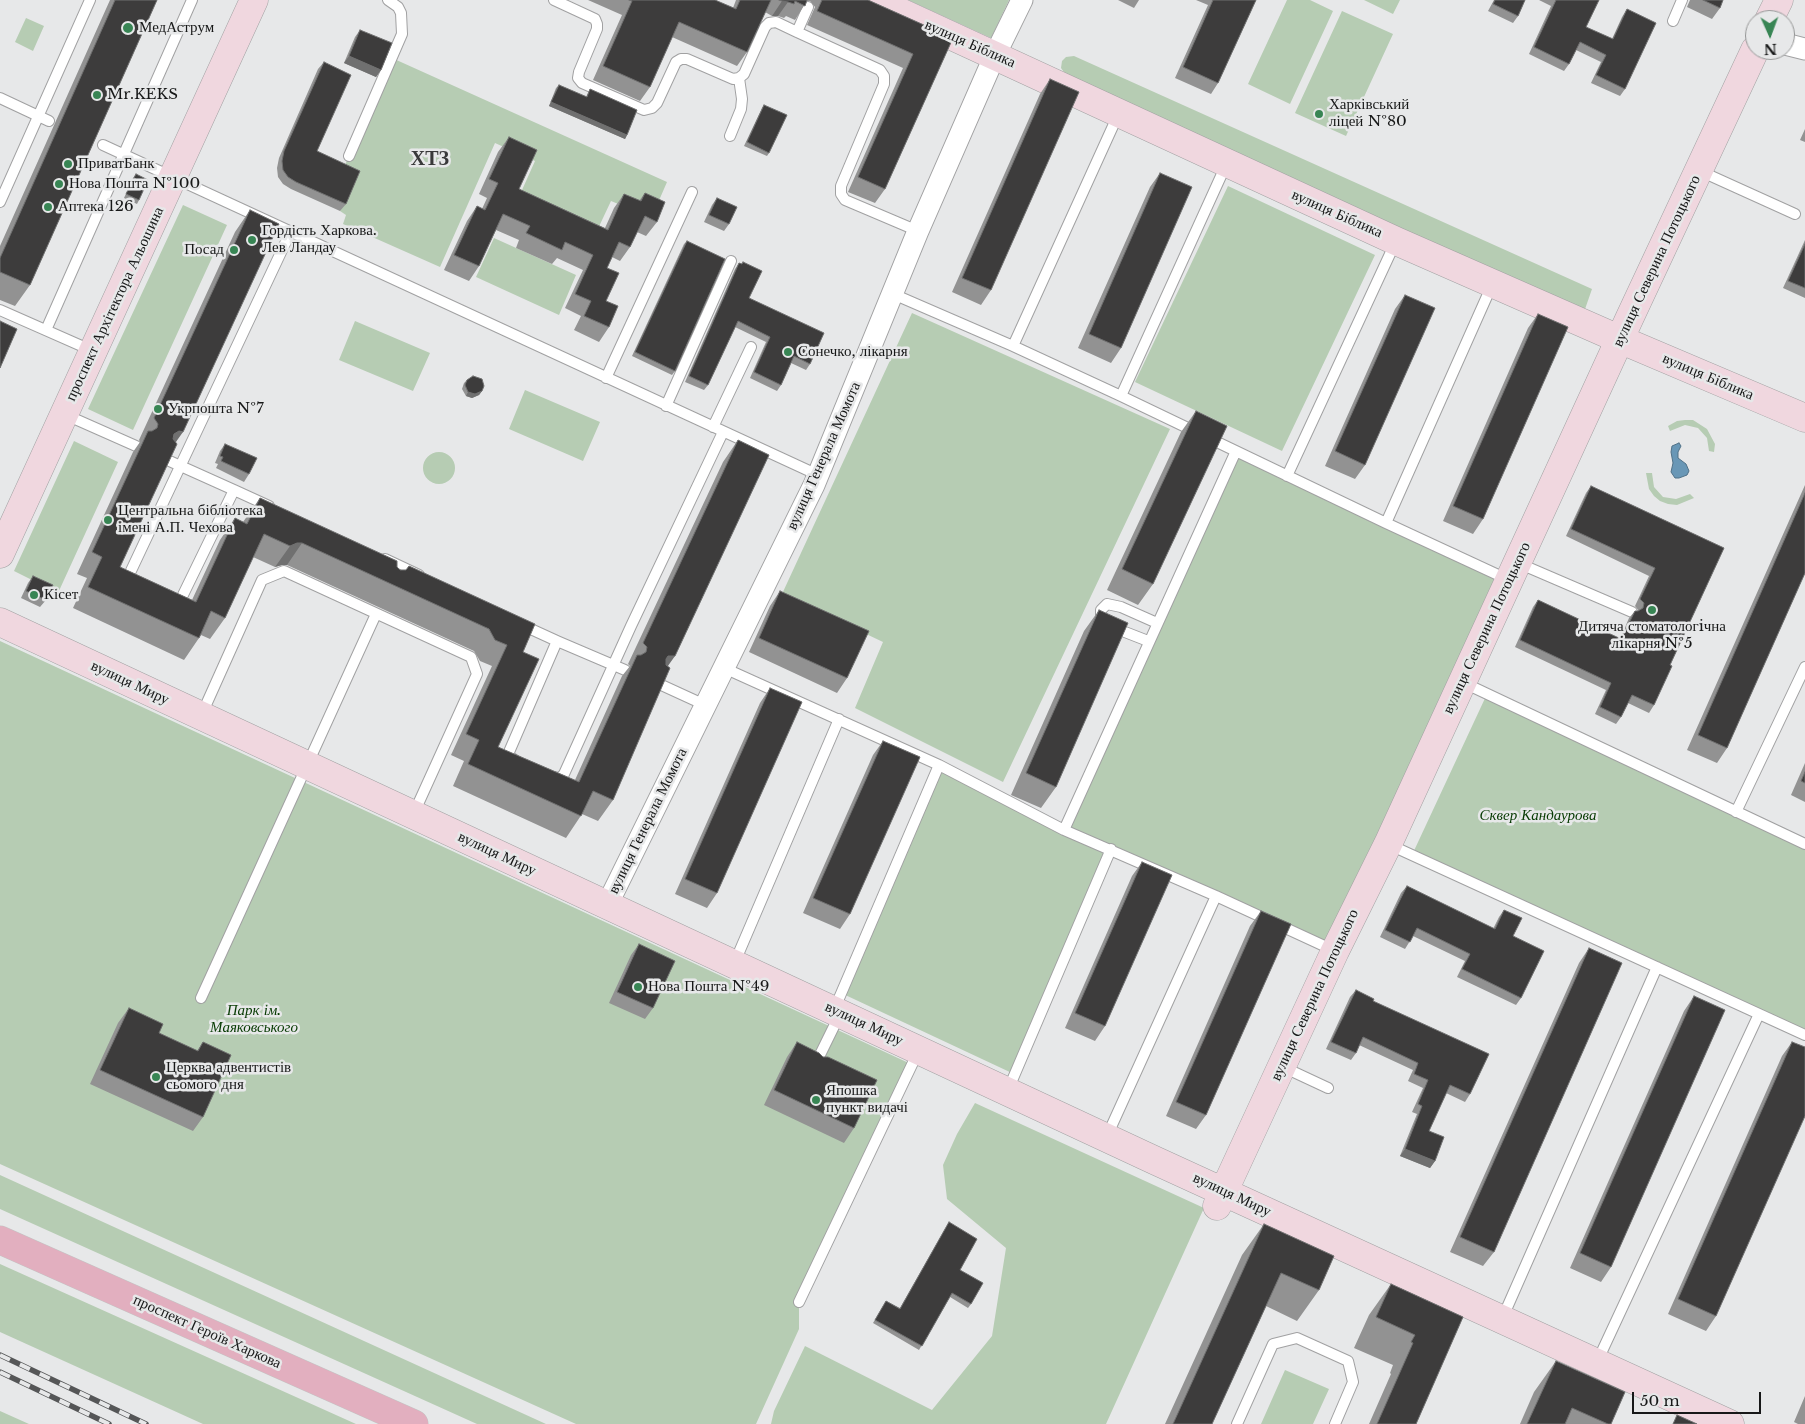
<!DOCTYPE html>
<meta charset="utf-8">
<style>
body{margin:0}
#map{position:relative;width:1805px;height:1424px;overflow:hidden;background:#e7e8e9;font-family:"Libre Baskerville",serif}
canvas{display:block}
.north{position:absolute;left:1745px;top:10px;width:50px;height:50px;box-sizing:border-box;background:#e7e8e9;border:1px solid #949595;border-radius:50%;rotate:178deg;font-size:14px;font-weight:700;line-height:20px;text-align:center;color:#171818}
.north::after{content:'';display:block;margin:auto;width:18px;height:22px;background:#388554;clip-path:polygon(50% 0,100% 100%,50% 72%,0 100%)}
.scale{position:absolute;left:1632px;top:1392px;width:129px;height:22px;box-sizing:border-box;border:2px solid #171818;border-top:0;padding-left:6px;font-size:15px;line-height:18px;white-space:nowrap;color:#171818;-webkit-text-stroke:4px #e7e8e9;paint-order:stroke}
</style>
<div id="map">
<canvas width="1805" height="1424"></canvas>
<div class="north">N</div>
<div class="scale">50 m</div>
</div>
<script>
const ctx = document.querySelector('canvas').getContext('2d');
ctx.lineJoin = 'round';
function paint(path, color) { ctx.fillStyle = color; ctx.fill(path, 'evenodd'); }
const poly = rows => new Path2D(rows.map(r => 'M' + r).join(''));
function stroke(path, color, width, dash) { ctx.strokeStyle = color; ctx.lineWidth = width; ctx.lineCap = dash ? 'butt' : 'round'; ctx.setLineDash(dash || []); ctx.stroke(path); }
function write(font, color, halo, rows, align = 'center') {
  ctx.font = font + ' "Libre Baskerville",serif'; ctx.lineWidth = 5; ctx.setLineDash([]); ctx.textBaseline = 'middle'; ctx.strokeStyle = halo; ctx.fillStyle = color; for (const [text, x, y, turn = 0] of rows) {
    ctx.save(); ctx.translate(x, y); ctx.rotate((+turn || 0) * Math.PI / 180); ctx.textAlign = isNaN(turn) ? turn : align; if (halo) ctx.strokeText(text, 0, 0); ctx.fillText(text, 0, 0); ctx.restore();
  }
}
paint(poly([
 [908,0,1009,0,991,38],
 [1287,0,1310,0,1333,11,1290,104,1248,84],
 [1364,0,1400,0,1393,14],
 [1342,11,1393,34,1346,136,1295,113],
 [26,18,44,26,33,51,15,42],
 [1074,56,1592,289,1584,312,1066,75,1061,68,1062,61,1066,57],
 [392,58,667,182,654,212,628,208,611,201,595,235,518,199,535,161,495,143,440,267,343,224,346,215,340,211,355,178,342,172],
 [1228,186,1375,255,1282,451,1135,382],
 [183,205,227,225,133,430,88,409],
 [494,238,576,275,559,315,476,277],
 [912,313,1170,429,1003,782,855,708,883,642,782,594],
 [355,321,430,353,413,391,339,360],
 [525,390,600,422,583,461,509,429],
 [1685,420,1693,420,1707,429,1715,444,1714,452,1709,451,1707,438,1698,428,1685,425,1670,431,1668,426,1677,421],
 [74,441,118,462,58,593,14,571],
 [1236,451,1501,577,1324,946,1111,851,1014,1074,841,993,939,765,1063,829],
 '423 468a16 16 0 1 1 32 0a16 16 0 1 1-32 0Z',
 [1646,473,1652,473,1654,487,1663,497,1676,499,1690,494,1694,498,1677,505,1668,504,1660,501,1654,496,1649,489],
 [0,641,913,1065,799,1302,799,1329,756,1424,576,1424,0,1164],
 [1487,694,1805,844,1805,1035,1412,855],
 [975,1103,1204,1208,1106,1424,771,1424,774,1411,805,1346,932,1410,992,1336,1006,1248,947,1199,943,1165,957,1134],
 [0,1175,546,1424,477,1424,0,1209],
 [0,1264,356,1424,203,1424,0,1332],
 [1285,1370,1329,1389,1313,1424,1261,1424],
 [0,1411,29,1424,0,1424]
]), '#b6ccb3');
const water = poly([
 [1679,443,1681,446,1678,452,1678,458,1686,464,1689,471,1687,475,1679,478,1675,478,1671,472,1673,463,1671,452,1672,446,1679,443]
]);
paint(water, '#6997b6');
stroke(water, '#507187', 1);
const lane = poly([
 [554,0,595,19,597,24,597,29,579,72,578,78,582,83,644,110,652,108,657,103,676,62,681,59,687,59,733,79,739,78,744,74,765,27,769,23,776,22,797,32,808,7],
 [1673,21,1682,0],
 [797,32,880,70,884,76,884,84,841,186,841,194,845,200,918,231],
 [0,98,49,121],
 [730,136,741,109,742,99,739,78],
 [103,145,818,475],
 [349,156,402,34,401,13,398,7,388,0],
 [1700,171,1795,214],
 [0,202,90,0],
 [893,294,1013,346,1121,396,1386,523,1509,580],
 [0,310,93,351],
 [46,330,192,0],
 [1013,346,1118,115],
 [606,378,692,192],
 [1121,396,1226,165],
 [666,406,731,261],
 [66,415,136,446],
 [713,427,751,347],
 [165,459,234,490],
 [1287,476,1396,241],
 [1386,523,1492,285],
 [385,559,419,575],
 [1518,563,1632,612],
 [131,583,129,580,129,575,291,231],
 [174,602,181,599,234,490,269,506],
 [557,641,625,670],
 [1148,641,1107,625,1101,619,1101,610,1107,604,1121,607,1157,623],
 [724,668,939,765,1064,830,1216,896,1333,950],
 [1462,682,1805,844],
 [657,683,705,705],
 [201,716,262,580,284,571,471,657,477,674,414,813],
 [516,761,509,756,509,752,557,641,522,625],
 [552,777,560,778,564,774,631,626,723,432],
 [1736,812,1805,667],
 [1064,830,1236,451],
 [1390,845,1805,1035],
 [734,964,839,719],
 [201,998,376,614],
 [834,1010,939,765],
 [815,1065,840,1014],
 [1283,1067,1328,1088],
 [1008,1090,1111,849],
 [1107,1136,1216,896],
 [799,1302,918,1052],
 [1502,1319,1657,967],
 [1597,1362,1759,1014],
 [1237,1424,1273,1344,1297,1338,1348,1361,1353,1382,1335,1424]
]);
const street = poly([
 [1785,44,1805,49],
 [607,905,814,485,918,231,995,55,1022,0]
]);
const secondary = poly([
 [874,0,1396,241,1619,339,1805,418],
 [1769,20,1779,0],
 [0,554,254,0],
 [0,622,1154,1160,1730,1424],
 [1217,1206,1335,951,1388,844,1630,317,1755,50]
]);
const primary = poly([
 [0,1240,414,1424]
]);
stroke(lane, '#a1a1a2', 12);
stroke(street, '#a1a1a2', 23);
stroke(secondary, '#a1a1a2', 29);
stroke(primary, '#c3c3c3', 29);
stroke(lane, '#fff', 10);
stroke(street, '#fff', 21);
stroke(secondary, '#f0d7df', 28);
stroke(primary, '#e2afbf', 28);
const rail = poly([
 [0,1355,146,1424],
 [0,1372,109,1424]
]);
stroke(rail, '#555657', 5.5);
stroke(rail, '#e7e8e9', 4, [11]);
paint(poly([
 [110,0,157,0,30,285,15,306,0,300,0,246],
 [588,0,715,0,733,8,736,0,868,0,953,38,885,189,875,203,848,192,903,68,807,25,815,7,810,1,807,1,795,20,786,16,784,18,778,16,772,16,765,12,747,52,737,66,672,37,650,87,640,101,593,80,622,15],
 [1118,0,1139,0,1134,8],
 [1196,0,1256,0,1218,83,1211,94,1175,78,1208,5],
 [1494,0,1525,0,1518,16,1513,23,1488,11],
 [1539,0,1599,0,1586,27,1612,39,1622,17,1627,9,1625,89,1620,96,1591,83,1601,62,1576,50,1569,64,1564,71,1529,54,1551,6],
 [1690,0,1723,0,1720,8,1712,19,1687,7],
 [360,30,381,70,376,77,344,63,355,37],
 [324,62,317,151,346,204,340,211,291,189,283,184,278,177,277,168,279,158,318,69],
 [1050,79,991,290,981,305,952,292,1040,94],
 [559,85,586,97,590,89,627,135,625,139,549,106,556,88],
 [764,105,769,153,767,156,744,146,762,108],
 [1805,129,1805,142,1800,140],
 [509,137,519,189,605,228,614,208,624,194,639,201,645,193,657,222,646,236,637,232,630,247,620,261,612,257,607,268,606,301,609,327,599,342,574,330,581,316,565,308,583,270,557,258,552,264,516,248,519,240,496,230,479,266,469,281,444,270,467,221,477,206,482,209,487,198,479,194,498,152],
 [1160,173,1121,348,1111,363,1078,348,1150,187],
 [136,174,139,200,137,204,124,198,133,178],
 [717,198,729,224,724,231,704,222,712,205],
 [250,210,176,442,120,567,192,600,220,540,235,518,243,522,260,498,397,567,523,652,498,747,575,780,622,676,630,666,628,664,723,462,738,440,668,666,613,800,598,821,582,814,566,838,453,786,464,761,451,755,492,666,480,661,474,651,287,565,282,565,275,567,253,557,225,618,210,639,201,635,199,638,184,660,73,608,87,578,77,574,133,452,140,442,139,440,235,232],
 [1805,240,1805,298,1783,288],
 [687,241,675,371,672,375,632,356,684,244],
 [743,262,749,298,810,364,806,370,791,363,781,385,777,391,750,378,766,342,735,327,708,385,704,390,685,382,735,269,739,263,742,264],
 [1405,295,1365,465,1355,479,1325,466,1395,309],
 [1538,314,1483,519,1473,534,1443,521,1528,328],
 [467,380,482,391,479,395,472,398,466,396,462,389,464,383],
 [1196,411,1153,584,1138,605,1107,590,1181,432],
 [225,444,249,474,244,482,216,468,218,464,215,463,220,451],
 [1805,485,1805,573,1727,748,1717,763,1687,750],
 [1591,486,1724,548,1670,665,1654,705,1649,713,1628,703,1621,717,1616,724,1595,714,1606,690,1515,647,1533,607,1538,600,1620,639,1629,618,1635,611,1639,611,1635,606,1649,576,1566,536,1586,493],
 [33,576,46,600,40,607,21,598,28,583],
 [780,591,847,678,837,693,749,652,770,606],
 [1099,610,1056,787,1041,808,1011,795,1084,631],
 [770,688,717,893,707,908,675,894,760,703],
 [883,741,850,914,840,929,803,913,873,755],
 [1805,763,1805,802,1791,795],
 [1142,862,1105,1026,1095,1041,1065,1028,1132,876],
 [1407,886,1493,929,1499,917,1504,910,1513,936,1521,998,1516,1005,1457,977,1465,961,1413,936,1405,949,1380,937,1401,893],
 [1261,911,1206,1115,1196,1129,1166,1116,1250,926],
 [639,944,653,1008,645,1019,609,1003,631,955],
 [1589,948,1494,1252,1483,1266,1450,1252,1579,963],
 [1356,990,1373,1001,1470,1094,1465,1102,1446,1093,1429,1131,1435,1161,1430,1168,1400,1156,1417,1114,1412,1112,1423,1088,1408,1081,1413,1070,1359,1045,1356,1053,1351,1060,1326,1049,1350,997],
 [1694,996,1611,1267,1601,1282,1570,1268,1684,1011],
 [129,1008,159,1033,197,1051,203,1042,203,1117,193,1131,90,1084,118,1023],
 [797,1042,854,1128,844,1143,764,1105,787,1057],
 [1792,1042,1716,1316,1706,1331,1668,1314,1782,1056],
 [949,1222,960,1270,971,1304,968,1308,950,1297,919,1350,873,1323,886,1301,900,1308],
 [1264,1224,1319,1290,1297,1321,1266,1306,1212,1424,1165,1424,1242,1255],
 [1391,1284,1463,1317,1416,1424,1369,1424,1391,1374,1390,1373,1393,1365,1354,1348,1369,1315],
 [1556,1361,1611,1424,1520,1424,1534,1392],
 [1805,1396,1805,1424,1798,1424,1794,1422]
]), '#929292');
paint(poly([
 [782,1,788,2,778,16,772,16],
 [349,56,381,70,376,77,344,63],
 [551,102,627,135,625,139,549,106],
 [482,391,479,395,472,398,466,396,468,392],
 [179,431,183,432,168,453,174,434],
 [297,543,302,543,287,565,282,565,275,567,290,546],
 [668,656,675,656,660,677,653,677],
 [1405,1149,1435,1161,1430,1168,1400,1156]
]), '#707070');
const building = poly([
 [115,0,157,0,30,285,0,272,0,258,115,0],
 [629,0,715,0,736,9,740,0,771,0,747,52,679,22,650,87,603,66,632,1,629,0],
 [779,0,807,0,805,6,795,1,794,4,788,2,782,1,779,0],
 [822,0,868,0,953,38,885,189,858,177,913,54,817,11,822,0],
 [1213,0,1256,0,1218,83,1183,67,1213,0],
 [1495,0,1525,0,1518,16,1493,4,1495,0],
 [1556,0,1599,0,1586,27,1613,39,1627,9,1656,23,1625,89,1596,75,1606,55,1580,42,1569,64,1534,47,1556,0],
 [1703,0,1723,0,1720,8,1703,0],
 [360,30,392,43,381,70,349,56,360,30],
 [324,62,351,75,317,151,360,171,346,204,296,182,288,177,283,170,282,161,284,151,324,62],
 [1050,79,1079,92,991,290,962,278,1050,79],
 [559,85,587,97,590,89,637,110,627,135,551,102,559,85],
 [764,105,787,115,769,153,747,142,764,105],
 [509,137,537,150,519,189,608,230,624,194,641,201,645,193,665,202,657,222,645,216,630,247,619,242,607,268,619,273,606,301,618,306,609,327,584,316,591,301,575,294,593,255,565,242,562,250,526,233,530,226,503,214,479,266,454,255,477,206,485,210,498,183,489,179,509,137],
 [1160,173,1192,187,1121,348,1089,334,1160,173],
 [136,174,148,180,139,200,126,194,136,174],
 [717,198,737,207,729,224,709,215,717,198],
 [250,210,279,224,183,432,179,431,174,434,173,439,177,444,120,567,196,602,235,518,247,524,260,498,397,561,397,567,400,570,406,570,409,566,535,624,523,652,539,659,498,747,579,782,637,655,641,655,646,652,647,647,643,643,738,440,769,455,675,656,668,656,666,659,666,665,670,668,613,800,593,791,581,816,468,764,479,740,466,734,507,645,495,640,489,629,302,543,297,543,290,546,264,534,225,618,211,611,199,638,88,587,102,557,92,552,148,431,152,431,157,428,158,424,154,418,250,210],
 [687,241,725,259,675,371,635,352,687,241],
 [1805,244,1805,288,1788,281,1805,244],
 [743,262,762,271,749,298,824,333,810,364,794,356,781,385,754,372,770,337,738,321,708,385,689,376,739,263,742,264,743,262],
 [1405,295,1435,308,1365,465,1335,451,1405,295],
 [1538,314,1568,327,1483,519,1453,506,1538,314],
 [0,321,17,329,0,368,0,321],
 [473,376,482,379,484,386,482,391,475,394,468,392,465,385,467,380,473,376],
 [1196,411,1227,426,1153,584,1122,569,1196,411],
 [225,444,257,458,249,474,221,461,223,457,220,456,225,444],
 [1591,486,1724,548,1670,665,1672,666,1654,705,1632,695,1621,717,1600,707,1611,683,1520,640,1538,600,1621,639,1635,611,1638,611,1643,608,1644,603,1640,599,1655,568,1571,529,1591,486],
 [1805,493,1805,573,1727,748,1698,735,1805,493],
 [33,576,53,585,46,600,26,591,33,576],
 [780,591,869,631,847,678,759,638,780,591],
 [1099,610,1128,623,1056,787,1026,773,1099,610],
 [770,688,802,702,717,893,685,879,770,688],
 [883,741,920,757,850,914,813,898,883,741],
 [1805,772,1805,783,1801,781,1805,772],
 [1142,862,1172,875,1105,1026,1075,1013,1142,862],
 [1407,886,1495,929,1504,910,1522,918,1513,936,1544,951,1521,998,1462,969,1470,954,1417,928,1410,942,1385,930,1407,886],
 [1261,911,1291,924,1206,1115,1176,1102,1261,911],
 [639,944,675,961,653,1008,617,992,639,944],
 [1589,948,1622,963,1494,1252,1460,1237,1589,948],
 [1356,990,1374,999,1373,1001,1489,1054,1470,1094,1450,1085,1429,1131,1444,1137,1435,1161,1405,1149,1422,1106,1418,1104,1428,1080,1414,1074,1418,1063,1363,1037,1356,1053,1331,1042,1356,990],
 [1694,996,1725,1010,1611,1267,1580,1253,1694,996],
 [129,1008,163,1024,159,1033,198,1051,203,1042,231,1055,203,1117,100,1070,129,1008],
 [797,1042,819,1053,823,1057,828,1057,877,1080,854,1128,774,1090,797,1042],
 [1792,1042,1805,1047,1805,1116,1716,1316,1678,1299,1792,1042],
 [949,1222,977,1239,960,1270,983,1283,971,1304,952,1293,922,1346,875,1320,886,1301,900,1309,949,1222],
 [1264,1224,1334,1256,1319,1290,1281,1273,1212,1424,1173,1424,1264,1224],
 [1391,1284,1463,1317,1416,1424,1377,1424,1413,1343,1411,1342,1415,1335,1376,1317,1391,1284],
 [1556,1361,1625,1392,1611,1424,1608,1424,1572,1408,1565,1424,1527,1424,1556,1361],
 [1677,1415,1697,1424,1673,1424,1677,1415]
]);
paint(building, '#3d3c3c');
stroke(building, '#707070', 1);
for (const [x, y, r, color] of [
 [128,28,6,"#388554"],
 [97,95,5,"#388554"],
 [1319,114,5,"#388554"],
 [68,164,5,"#388554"],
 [59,184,5,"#388554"],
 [48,207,5,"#388554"],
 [252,240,5,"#388554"],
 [234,250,5,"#388554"],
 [788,352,5,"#388554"],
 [158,409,5,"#388554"],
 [108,520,5,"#388554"],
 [34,595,5,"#388554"],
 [1652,610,5,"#388554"],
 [638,987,5,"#388554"],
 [156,1077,5,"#388554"],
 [816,1100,5,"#388554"]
]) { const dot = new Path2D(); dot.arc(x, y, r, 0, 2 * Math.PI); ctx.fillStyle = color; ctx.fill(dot); stroke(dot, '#e7e8e9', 2); }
write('15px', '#171818', '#e7e8e9', [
 ["МедАструм",139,28],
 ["Mr.KEKS",107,95],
 ["Харківський",1329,105],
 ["ліцей №80",1329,122],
 ["ПриватБанк",78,164],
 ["Нова Пошта №100",69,184],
 ["Аптека 126",58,207],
 ["Гордість Харкова.",262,231],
 ["Лев Ландау",262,248],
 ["Посад",224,250,"right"],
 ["Сонечко, лікарня",798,352],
 ["Укрпошта №7",168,409],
 ["Центральна бібліотека",118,511],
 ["імені А.П. Чехова",118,528],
 ["Кісет",44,595],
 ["Дитяча стоматологiчна",1652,627,"center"],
 ["лiкарня №5",1652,644,"center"],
 ["Нова Пошта №49",648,987],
 ["Церква адвентистів",166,1068],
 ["сьомого дня",166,1085],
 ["Япошка",826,1091],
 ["пункт видачі",826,1108]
], 'left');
write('15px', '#171818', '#e7e8e9', [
 ["вулиця Біблика",970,44,24],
 ["вулиця Біблика",1337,214,24],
 ["вулиця Северина Потоцького",1657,261,-65],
 ["проспект Архітектора Альошина",115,304,-65],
 ["вулиця Біблика",1708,377,23],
 ["вулиця Генерала Момота",824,456,-66],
 ["вулиця Северина Потоцького",1487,628,-65],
 ["вулиця Миру",130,683,25],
 ["вулиця Генерала Момота",648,821,-64],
 ["вулиця Миру",497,854,25],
 ["вулиця Северина Потоцького",1315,995,-65],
 ["вулиця Миру",864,1024,25],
 ["вулиця Миру",1232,1195,25],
 ["проспект Героїв Харкова",207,1332,24]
]);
write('italic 15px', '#063a02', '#e7e8e9', [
 ["Сквер Кандаурова",1538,816],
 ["Парк ім.",254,1011],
 ["Маяковського",254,1028]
]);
write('bold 20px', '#39393a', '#e7e8e9', [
 ["ХТЗ",430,159]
]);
</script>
